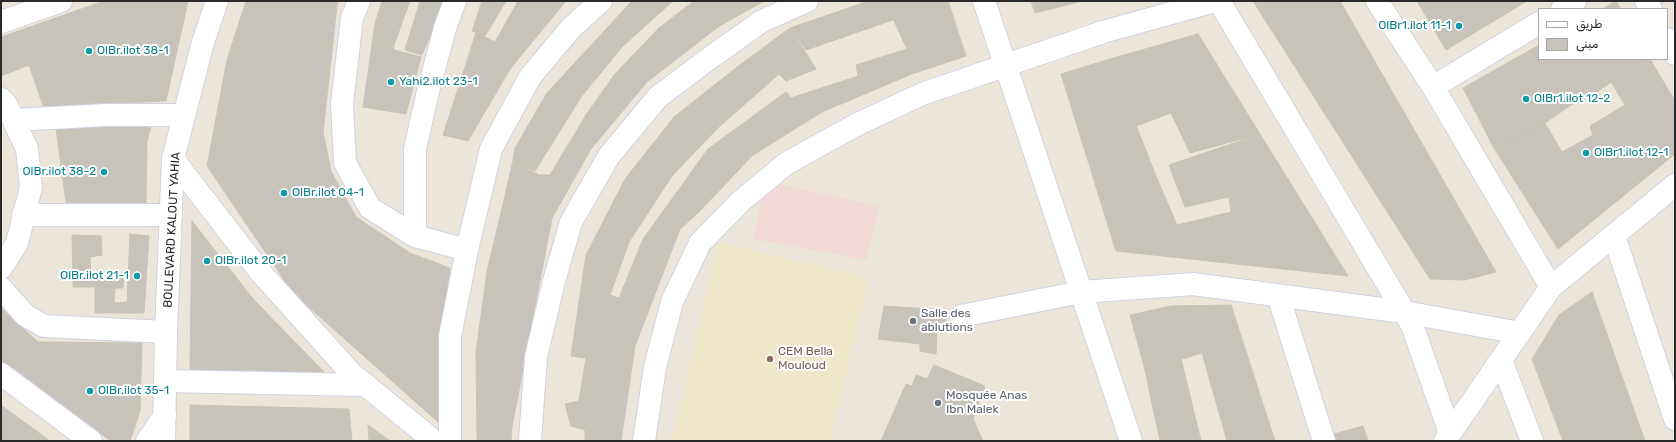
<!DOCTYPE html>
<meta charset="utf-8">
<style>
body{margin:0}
#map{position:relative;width:1676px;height:442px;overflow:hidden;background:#ece6da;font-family:Rubik,Cairo,sans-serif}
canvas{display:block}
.frame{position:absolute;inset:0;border:2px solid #292929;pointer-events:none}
.legend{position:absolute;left:1538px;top:8px;width:130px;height:52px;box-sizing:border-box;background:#fff;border:1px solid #a9a9a9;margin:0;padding:5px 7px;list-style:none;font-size:12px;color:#292929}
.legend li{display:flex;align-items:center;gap:8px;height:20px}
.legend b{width:20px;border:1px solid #a9a9a9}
</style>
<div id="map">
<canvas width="1676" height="442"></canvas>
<div class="frame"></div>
<ul class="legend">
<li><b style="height:5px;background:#fff"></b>طريق</li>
<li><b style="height:11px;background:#c7c3ba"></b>مبنى</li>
</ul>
</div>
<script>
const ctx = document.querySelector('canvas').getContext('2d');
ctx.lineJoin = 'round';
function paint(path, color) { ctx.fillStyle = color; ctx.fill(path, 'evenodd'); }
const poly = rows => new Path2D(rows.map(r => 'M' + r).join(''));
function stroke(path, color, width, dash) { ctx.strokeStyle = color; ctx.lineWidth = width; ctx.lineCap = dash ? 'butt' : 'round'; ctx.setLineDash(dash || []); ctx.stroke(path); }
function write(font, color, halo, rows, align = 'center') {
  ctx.font = font + ' Rubik,sans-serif'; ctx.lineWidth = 4; ctx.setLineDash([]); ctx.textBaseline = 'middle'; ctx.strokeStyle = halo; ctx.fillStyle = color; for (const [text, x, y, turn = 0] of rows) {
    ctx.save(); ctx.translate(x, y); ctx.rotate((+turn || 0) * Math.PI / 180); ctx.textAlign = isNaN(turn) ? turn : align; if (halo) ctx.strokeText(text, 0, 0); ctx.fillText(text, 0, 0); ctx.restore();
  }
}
paint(poly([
 [719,242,869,278,830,441,672,441]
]), '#eee7c9');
paint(poly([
 [765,181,879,206,867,260,754,239]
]), '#f3d9d7');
const building = poly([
 [104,1,188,1,166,101,43,106,29,65,1,76,1,37,104,1],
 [246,1,338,1,337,5,323,132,331,171,356,217,410,253,450,268,439,344,438,422,293,293,207,166,227,60,246,1],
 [382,1,410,1,394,45,394,50,421,57,406,114,363,107,375,24,382,1],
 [420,1,445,1,422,55,405,50,420,1],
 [482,1,506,1,485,36,472,31,482,1],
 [518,1,566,1,510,69,468,141,443,135,476,33,495,42,518,1],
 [632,1,673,1,623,46,581,97,535,171,513,161,515,148,547,93,632,1],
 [694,1,764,1,718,27,647,82,591,149,552,218,512,427,511,441,480,441,477,439,476,352,487,272,513,161,539,175,550,175,586,115,614,75,659,28,694,1],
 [869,1,885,1,893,20,806,50,790,28,869,1],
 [885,1,948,1,966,56,912,74,822,112,753,155,698,213,680,229,635,346,621,441,585,441,585,430,571,426,565,404,579,401,586,358,571,356,586,255,625,179,674,117,741,64,790,28,816,69,786,81,779,74,719,127,672,176,629,242,610,295,619,298,643,239,708,149,786,92,791,98,858,76,856,65,907,49,885,1],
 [1031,1,1083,1,1035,13,1031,1],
 [1253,1,1340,1,1496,272,1465,280,1430,279,1253,1],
 [1417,1,1527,1,1446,50,1417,1],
 [1616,1,1621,9,1602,9,1616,1],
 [1198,34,1260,134,1190,153,1171,113,1136,126,1110,59,1198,34],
 [1539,45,1539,59,1644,59,1597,92,1571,105,1545,123,1494,148,1463,88,1539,45],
 [1110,59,1156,176,1177,225,1231,212,1229,197,1185,207,1169,165,1260,134,1348,276,1116,251,1061,74,1110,59],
 [1644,59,1650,59,1675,101,1675,154,1558,249,1494,148,1545,123,1562,152,1593,135,1590,126,1625,105,1611,82,1644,59],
 [151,126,147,142,146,203,66,203,56,128,151,126],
 [192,221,254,300,327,375,190,370,192,221],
 [130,234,149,236,144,313,95,313,95,287,73,287,72,235,101,236,102,255,90,257,91,279,112,279,112,273,124,273,123,288,115,288,114,303,127,302,130,234],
 [1592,292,1645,441,1563,441,1532,359,1559,315,1592,292],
 [1231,305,1275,441,1227,441,1202,353,1145,370,1130,315,1171,306,1231,305],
 [884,306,946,310,946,332,937,331,936,354,920,351,920,344,878,339,884,306],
 [1,308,38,342,142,343,140,411,130,441,111,441,1,363,1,308],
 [1181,359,1201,441,1160,441,1145,370,1181,359],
 [934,365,985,386,973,419,983,441,881,441,906,384,912,386,916,375,927,379,934,365],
 [1,405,50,441,1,441,1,405],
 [190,405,349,409,352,441,190,441,190,405],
 [368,425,390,441,369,441,368,425],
 [1363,426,1368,441,1325,441,1323,437,1363,426]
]);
paint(building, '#c7c3ba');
stroke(building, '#c7c3b4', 1);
const street = poly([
 [359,1,352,18,342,104,345,163,370,208,415,236,467,250],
 [1219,1,1412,325,1450,433],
 [1377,1,1433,87,1551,287],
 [1646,1,1651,9],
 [1562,9,1575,1],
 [1,22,61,1],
 [1667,39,1675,54],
 [1433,87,1539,23],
 [1,99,6,104,27,149,31,187,17,243,1,268],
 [14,120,106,115,184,115],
 [173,159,262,274,352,374,434,441],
 [23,215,171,215],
 [415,236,415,149,429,87,446,25,455,1],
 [1614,236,1675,419],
 [1,288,25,315,44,326,166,332],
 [1278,295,1324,441],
 [961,316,1081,292,1193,284,1404,312,1520,333],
 [1501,360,1532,441],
 [1,374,91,441],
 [165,381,366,385],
 [147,441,165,415],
 [450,441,450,336,467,250,491,149,530,77,571,28,601,1],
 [530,441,536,357,554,281,571,222,609,156,658,97,707,60,762,21,807,1],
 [644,441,655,367,672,302,700,243,741,201,787,163,856,125,922,94,1103,32,1215,1],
 [1445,441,1551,287,1675,185]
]);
const secondary = poly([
 [984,1,1131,441],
 [164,441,166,332,173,159,203,42,217,1]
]);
stroke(street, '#d0d1e3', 24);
stroke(secondary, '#d0d1e3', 24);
stroke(street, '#fff', 22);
stroke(secondary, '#fff', 22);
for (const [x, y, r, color] of [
 [1459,26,4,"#0f9aa8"],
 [89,51,4,"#0f9aa8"],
 [391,82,4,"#0f9aa8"],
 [1526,99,4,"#0f9aa8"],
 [1586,153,4,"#0f9aa8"],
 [104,172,4,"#0f9aa8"],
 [284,193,4,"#0f9aa8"],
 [207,261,4,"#0f9aa8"],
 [137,276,4,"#0f9aa8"],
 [913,321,4,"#6b7280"],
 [770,359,4,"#8d6e63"],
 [90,391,4,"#0f9aa8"],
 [938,403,4,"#6b7280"]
]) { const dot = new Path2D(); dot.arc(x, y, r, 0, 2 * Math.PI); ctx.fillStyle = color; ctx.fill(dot); stroke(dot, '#fff', 1.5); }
write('12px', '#0d838f', '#fff', [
 ["OlBr1.ilot 11-1",1451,26,"right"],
 ["OlBr.ilot 38-1",97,51],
 ["Yahi2.ilot 23-1",399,82],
 ["OlBr1.ilot 12-2",1534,99],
 ["OlBr1.ilot 12-1",1594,153],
 ["OlBr.ilot 38-2",96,172,"right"],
 ["OlBr.ilot 04-1",292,193],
 ["OlBr.ilot 20-1",215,261],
 ["OlBr.ilot 21-1",129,276,"right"],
 ["OlBr.ilot 35-1",98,391]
], 'left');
write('12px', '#292929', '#fff', [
 ["BOULEVARD KALOUT YAHIA",172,230,-87]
]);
write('12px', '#5b616d', '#fff', [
 ["Salle des",921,314],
 ["ablutions",921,328],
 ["Mosquée Anas",946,396],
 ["Ibn Malek",946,410]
], 'left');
write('12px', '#785e54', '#fff', [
 ["CEM Bella",778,352],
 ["Mouloud",778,366]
], 'left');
</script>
